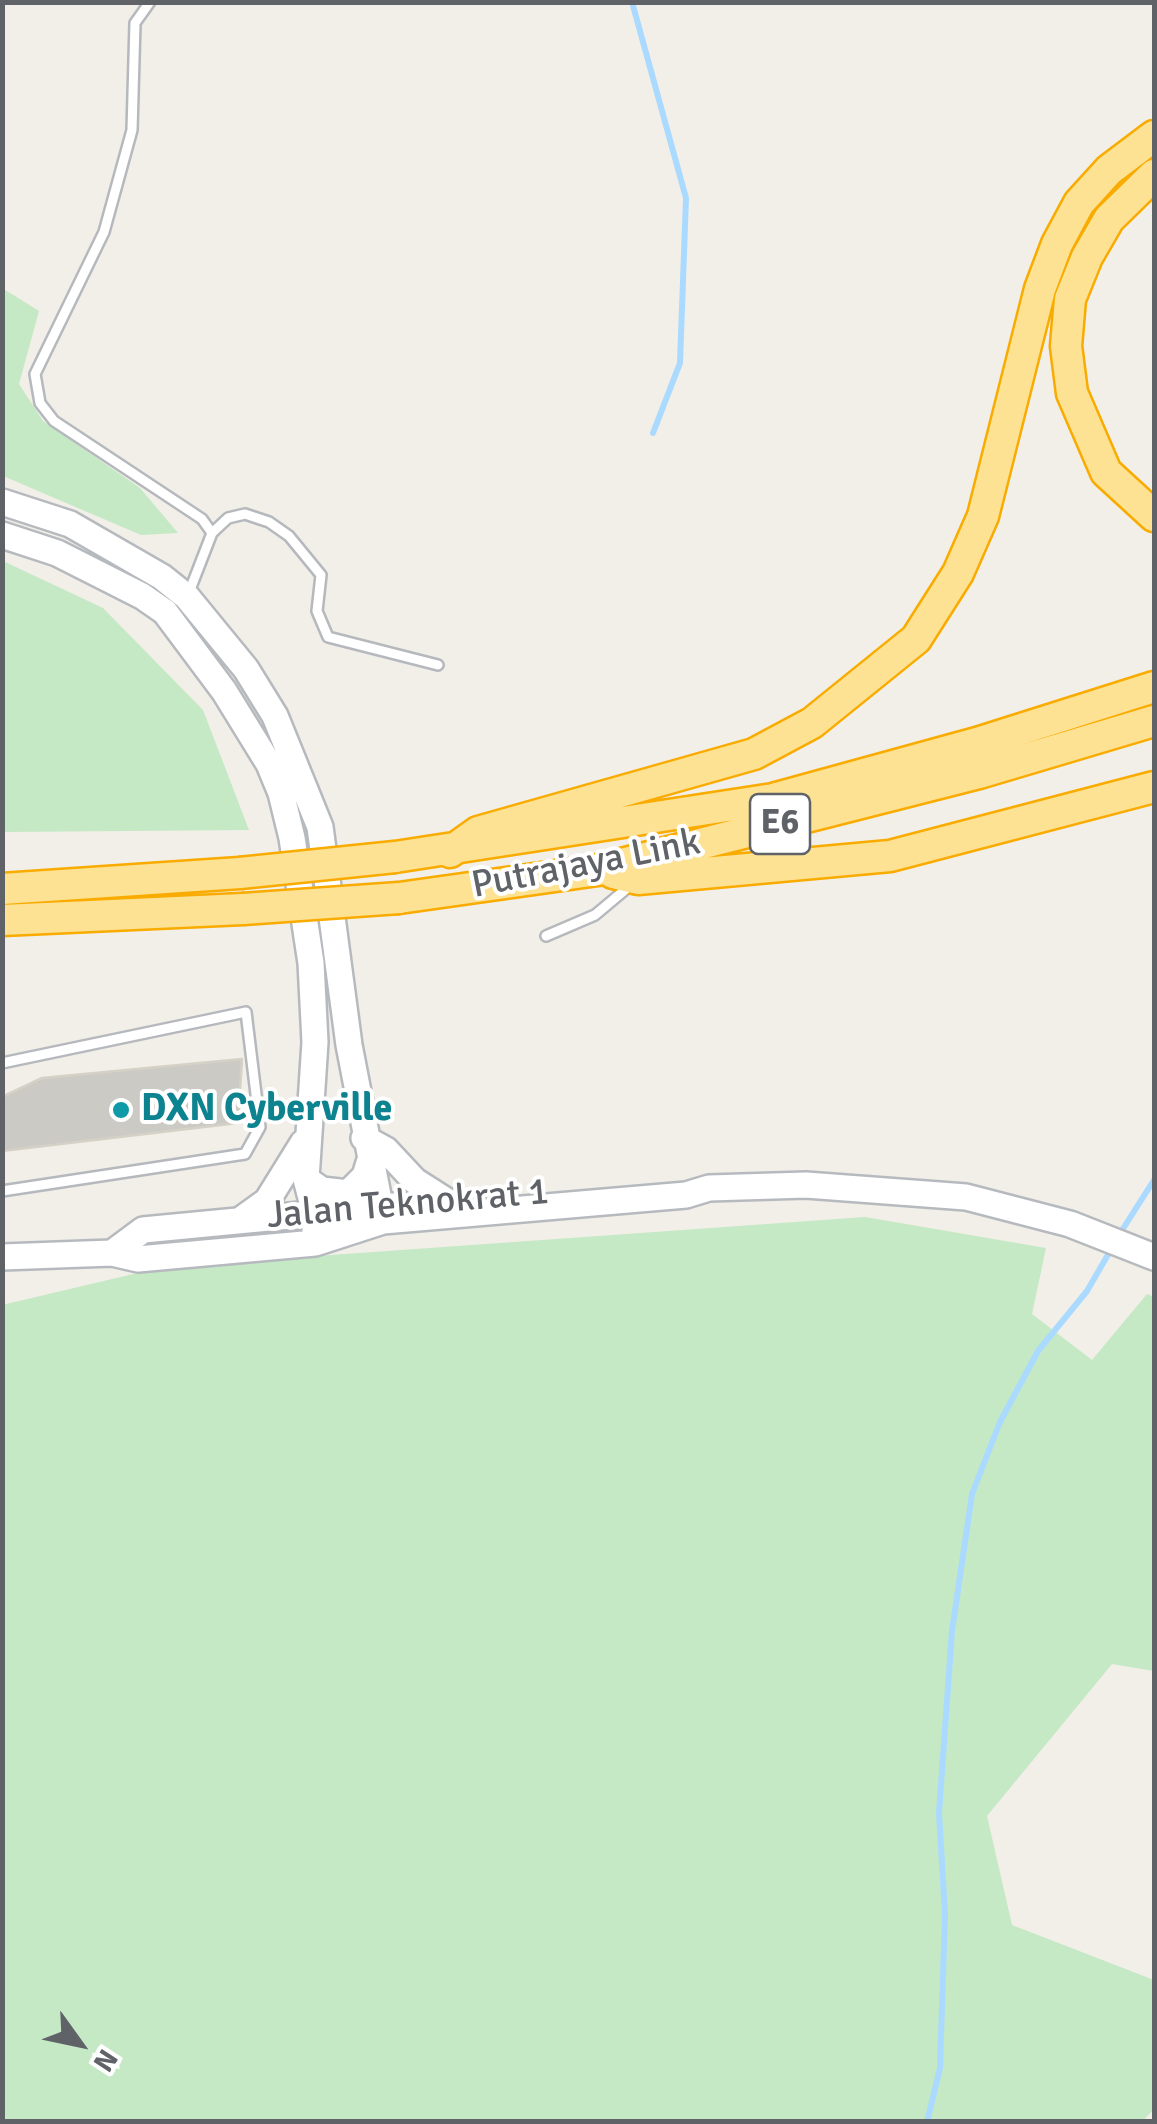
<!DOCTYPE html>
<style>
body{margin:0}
#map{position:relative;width:1157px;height:2124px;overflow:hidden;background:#f1efe8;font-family:Signika,sans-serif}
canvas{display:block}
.frame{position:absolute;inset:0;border:5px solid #5f6368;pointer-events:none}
.north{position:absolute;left:30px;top:1994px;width:100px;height:100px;-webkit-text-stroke:8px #fff;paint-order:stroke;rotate:123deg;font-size:28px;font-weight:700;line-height:40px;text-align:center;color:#5f6368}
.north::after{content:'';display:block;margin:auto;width:35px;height:45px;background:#5f6368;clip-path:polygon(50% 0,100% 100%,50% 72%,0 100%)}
</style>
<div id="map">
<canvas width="1157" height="2124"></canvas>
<div class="frame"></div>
<div class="north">N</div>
</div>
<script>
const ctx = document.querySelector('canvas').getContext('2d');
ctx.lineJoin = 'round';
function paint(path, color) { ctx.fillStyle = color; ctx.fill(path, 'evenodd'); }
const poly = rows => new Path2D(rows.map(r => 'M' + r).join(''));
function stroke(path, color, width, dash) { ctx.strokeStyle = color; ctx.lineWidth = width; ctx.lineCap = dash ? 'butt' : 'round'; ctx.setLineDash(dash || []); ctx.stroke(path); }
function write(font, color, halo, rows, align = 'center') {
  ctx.font = font + ' Signika,sans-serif'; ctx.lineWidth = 8; ctx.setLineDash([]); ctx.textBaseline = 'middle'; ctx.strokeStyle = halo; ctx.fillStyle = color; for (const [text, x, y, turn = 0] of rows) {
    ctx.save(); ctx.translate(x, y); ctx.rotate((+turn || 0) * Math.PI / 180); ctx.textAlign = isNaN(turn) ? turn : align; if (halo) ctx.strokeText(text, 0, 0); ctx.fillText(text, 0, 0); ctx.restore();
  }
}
paint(poly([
 [2,288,39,311,19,384,43,421,140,488,178,533,141,535,3,476],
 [3,561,103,608,203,710,249,830,3,832],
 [865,1217,1046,1248,1032,1314,1092,1360,1147,1294,1154,1297,1154,1671,1112,1664,987,1816,1012,1925,1154,1980,1154,2109,1142,2122,3,2121,2,1305,163,1267]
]), '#c5e8c5');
stroke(poly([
 [632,2,686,198,680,363,653,433],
 [1119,1235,1154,1180],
 [927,2122,940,2068,945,1914,939,1813,952,1631,972,1494,1000,1422,1038,1351,1087,1291,1113,1246]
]), '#aadaff', 6);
const building = poly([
 [242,1059,238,1123,2,1151,2,1097,42,1078,242,1059]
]);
paint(building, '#cccac5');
stroke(building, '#d6d1c6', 2.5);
const service = poly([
 [150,2,135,23,132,130,104,232,35,374,40,403,54,421,202,519,212,533,188,595],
 [212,533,228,518,245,514,269,522,289,536,321,575,317,611,328,637,438,665],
 [546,936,595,915,632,884],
 [2,1063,246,1012,260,1127,245,1154,2,1191]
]);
const secondary = poly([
 [2,502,70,524,162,577,187,597,246,669,275,716,320,827,349,1045,383,1221],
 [2,535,57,553,142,596,165,612,224,691,269,764,281,793,292,838,311,963,315,1042,306,1179,315,1213,315,1243],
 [364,1138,386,1150,415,1181,448,1202],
 [306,1179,322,1190,348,1193,365,1176,369,1163],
 [242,1219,267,1201,303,1143],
 [112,1253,143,1230,394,1206],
 [2,1257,112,1253,138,1259,315,1243,383,1221,686,1195,709,1188,806,1185,966,1197,1070,1224,1154,1257]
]);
const motorway = poly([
 [1154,175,1109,219,1087,257,1070,299,1066,346,1072,393,1106,472,1154,516],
 [450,852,478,832,754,754,812,723,916,639,958,573,983,516,1040,289,1057,244,1079,203,1109,170,1154,136],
 [395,857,773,799,977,743,1154,687],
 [613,873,638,879,890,856,1154,787],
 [2,889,240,873],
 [399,898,598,870,979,773,1154,721],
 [2,920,243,909]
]);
stroke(service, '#b5b8bc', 14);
stroke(secondary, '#b6babf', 30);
stroke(motorway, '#f9ab00', 35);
stroke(service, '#fff', 9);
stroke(secondary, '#fff', 25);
stroke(motorway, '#fde293', 30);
const motorwayBridge = poly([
 [240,873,395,857],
 [243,909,399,898]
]);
stroke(motorwayBridge, '#f9ab00', 35, []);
stroke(motorwayBridge, '#fde293', 30);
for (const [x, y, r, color] of [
 [121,1110,10,"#0f9aa8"]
]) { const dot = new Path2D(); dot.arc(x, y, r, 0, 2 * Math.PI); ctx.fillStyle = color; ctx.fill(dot); stroke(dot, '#fff', 4); }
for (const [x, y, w] of [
 [780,824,60]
]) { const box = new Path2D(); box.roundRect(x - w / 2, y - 30, w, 60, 8); ctx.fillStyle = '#fff'; ctx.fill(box); stroke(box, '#5f6368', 2.5); }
write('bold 35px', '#5f6368', null, [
 ["E6",780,824]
]);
write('38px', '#5f6368', '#fff', [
 ["Putrajaya Link",586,865,-11],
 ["Jalan Teknokrat 1",408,1205,-5]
]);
write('bold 38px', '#0d838f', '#fff', [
 ["DXN Cyberville",141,1110]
], 'left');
</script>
